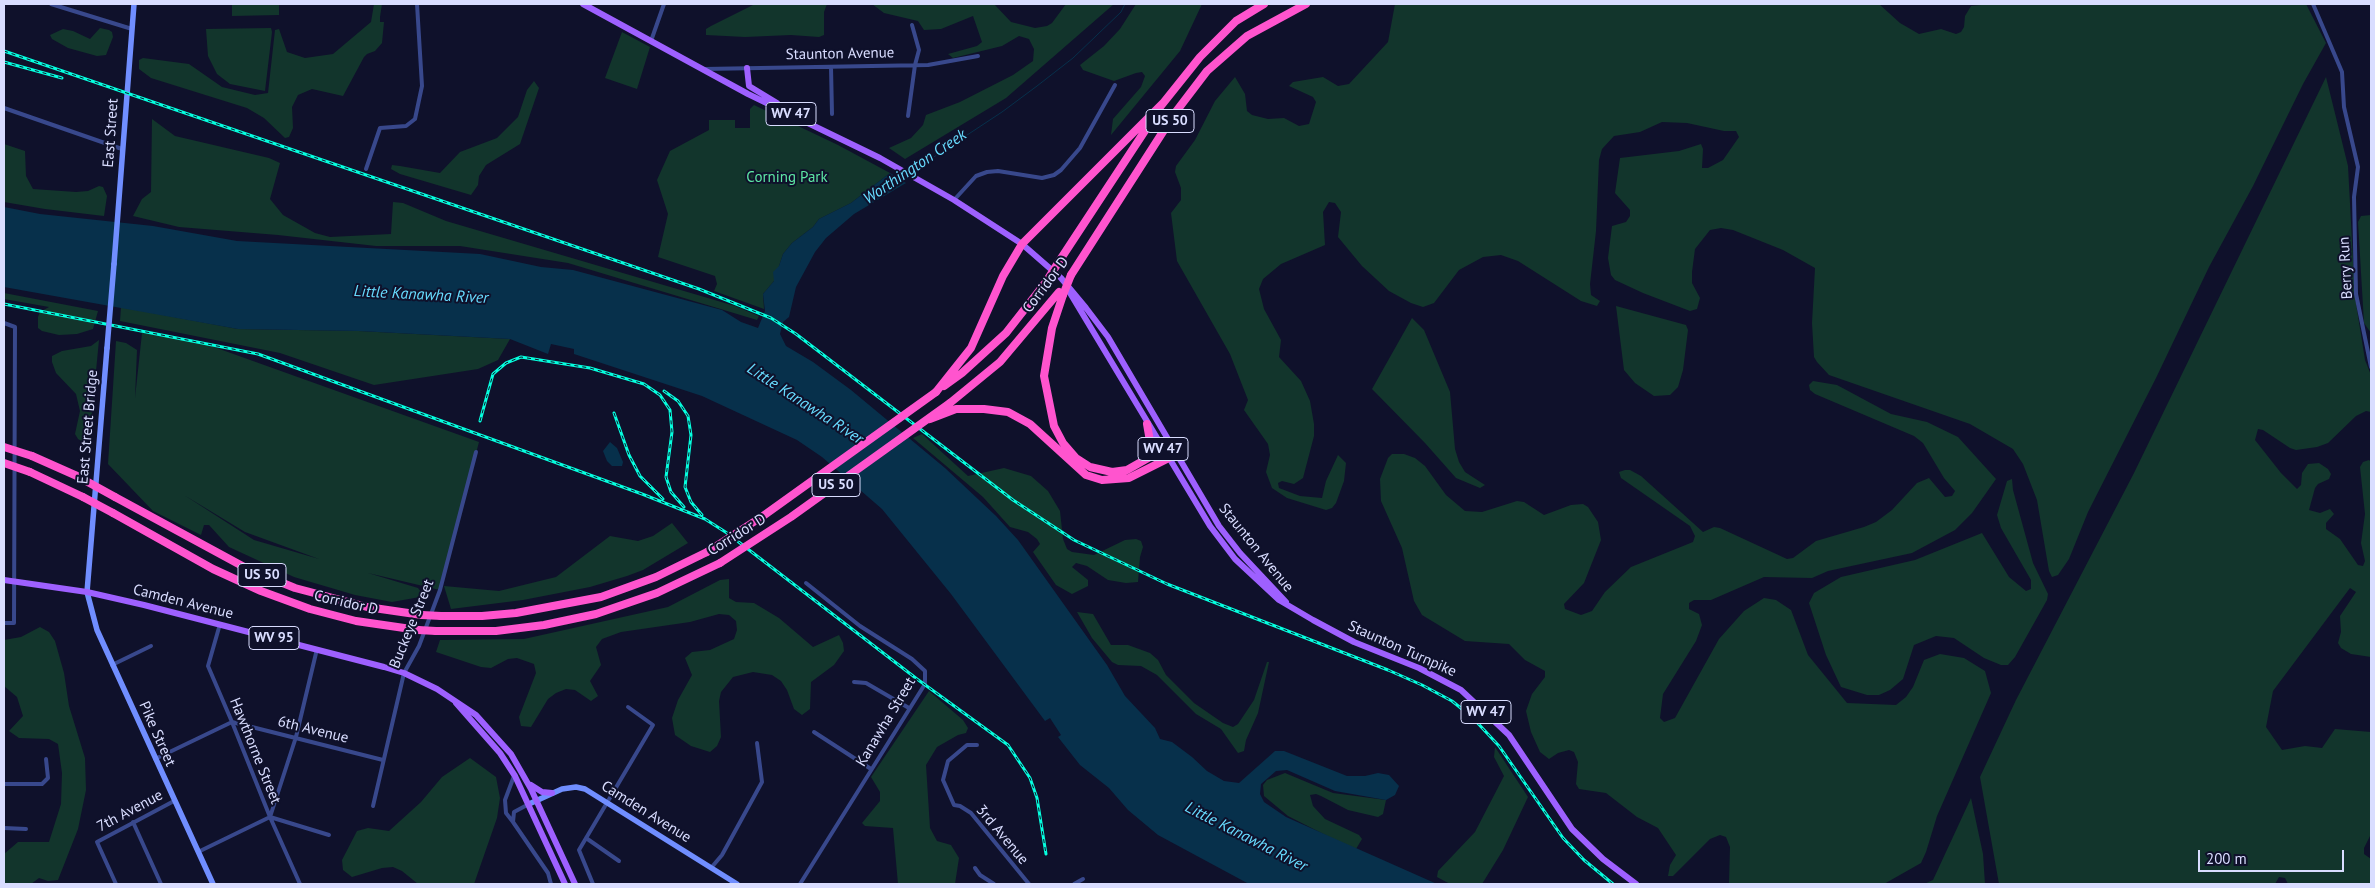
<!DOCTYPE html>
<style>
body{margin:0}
#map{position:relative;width:2375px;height:888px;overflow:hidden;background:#0f112b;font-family:"PT Sans",sans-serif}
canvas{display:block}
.frame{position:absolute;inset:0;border:5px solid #d9ddff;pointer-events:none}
.scale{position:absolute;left:2198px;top:850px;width:146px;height:22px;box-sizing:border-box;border:2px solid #d9ddff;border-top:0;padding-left:6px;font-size:15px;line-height:18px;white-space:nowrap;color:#d9ddff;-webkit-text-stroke:4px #0f112b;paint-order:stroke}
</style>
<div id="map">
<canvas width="2375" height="888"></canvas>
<div class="frame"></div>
<div class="scale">200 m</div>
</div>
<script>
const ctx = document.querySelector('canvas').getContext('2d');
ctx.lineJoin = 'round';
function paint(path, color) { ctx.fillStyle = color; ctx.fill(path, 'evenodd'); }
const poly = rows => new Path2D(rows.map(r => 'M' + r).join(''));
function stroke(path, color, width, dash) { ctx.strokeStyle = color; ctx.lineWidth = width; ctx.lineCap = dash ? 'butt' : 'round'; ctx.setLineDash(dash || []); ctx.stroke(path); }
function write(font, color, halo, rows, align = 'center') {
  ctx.font = font + ' "PT Sans",sans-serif'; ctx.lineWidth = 4; ctx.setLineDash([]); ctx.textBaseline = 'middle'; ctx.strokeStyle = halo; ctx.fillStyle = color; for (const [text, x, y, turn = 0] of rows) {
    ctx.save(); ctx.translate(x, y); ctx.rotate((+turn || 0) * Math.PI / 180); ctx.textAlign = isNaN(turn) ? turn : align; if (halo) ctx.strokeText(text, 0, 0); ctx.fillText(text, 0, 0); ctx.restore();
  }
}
paint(poly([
 [232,4,279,4,279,15,232,16],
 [374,4,382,4,380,17,380,22,384,22,382,43,375,51,367,54,364,57,343,96,312,89,298,95,292,107,293,128,289,137,285,138,264,118,247,108,151,78,139,69,139,60,143,58,189,64,222,87,255,95,268,93,275,30,279,29,287,52,305,58,333,54,371,22],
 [755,4,827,4,824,12,824,35,819,37,791,35,745,37,706,35,706,29,711,26],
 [872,4,994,4,1011,22,1035,28,1047,26,1052,23,1066,4,1114,4,1006,98,905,159,889,148,911,138,923,125,926,115,960,102,1013,75,1033,61,1034,49,1029,39,1019,36,1002,46,953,58,948,54,977,46,982,42,973,16,941,29,924,30,918,21,884,13],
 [1136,4,1202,4,1180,51,1111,135,1113,119,1141,87,1145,76,1142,72,1136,73,1114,81,1083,70,1080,65,1104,46,1120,29],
 [1395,4,1879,4,1900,23,1919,34,1941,29,1956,34,1961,32,1964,27,1965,16,1971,6,1991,4,2306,4,2326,43,2303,84,2253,186,2209,267,2156,378,2088,512,2069,559,2058,575,2052,577,2049,571,2037,500,2023,464,2013,449,1970,424,1829,375,1817,362,1814,357,1812,323,1815,268,1783,250,1733,230,1721,228,1710,230,1695,249,1692,272,1692,283,1700,298,1697,309,1690,311,1643,293,1615,280,1611,275,1608,258,1612,226,1626,222,1630,216,1630,210,1615,193,1620,158,1679,151,1701,144,1703,149,1702,168,1708,168,1723,160,1739,137,1736,131,1724,131,1687,123,1662,122,1640,132,1614,136,1602,149,1599,160,1596,231,1590,284,1591,295,1600,301,1597,306,1581,301,1518,261,1501,255,1483,257,1459,270,1434,303,1423,307,1411,303,1389,291,1362,266,1338,237,1341,212,1335,203,1329,202,1323,212,1325,245,1281,264,1263,279,1259,289,1264,309,1281,340,1279,357,1301,381,1310,401,1314,424,1314,436,1303,478,1294,484,1282,481,1278,483,1279,488,1300,496,1322,498,1326,481,1338,455,1346,463,1344,481,1336,503,1332,508,1326,510,1287,498,1272,488,1266,472,1270,455,1268,444,1244,410,1248,400,1230,354,1177,261,1171,213,1181,200,1181,188,1175,172,1176,166,1195,140,1215,101,1235,77,1245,94,1247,111,1252,115,1268,119,1284,118,1299,126,1309,124,1316,102,1313,97,1289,86,1293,82,1323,77,1338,86,1349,84,1388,42],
 [100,28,109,30,112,32,113,37,106,55,97,56,68,48,52,39,50,35,63,29,73,31,90,39],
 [271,28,272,32,265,91,230,84,217,74,208,56,206,29],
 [622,32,650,47,637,89,605,78],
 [2326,77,2348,166,2355,297,2365,360,2371,375,2371,412,2366,411,2356,416,2328,443,2317,447,2296,450,2290,448,2263,430,2258,429,2255,440,2281,473,2297,489,2301,485,2302,473,2308,464,2319,463,2328,469,2331,474,2329,479,2318,484,2315,488,2309,510,2320,513,2330,509,2334,514,2326,523,2326,529,2340,539,2358,565,2363,566,2365,561,2361,543,2365,514,2360,467,2363,462,2369,460,2371,462,2371,657,2351,654,2341,648,2338,643,2341,632,2340,616,2356,592,2350,588,2273,691,2266,727,2282,750,2305,746,2322,748,2335,729,2371,732,2371,834,2364,848,2364,854,2371,859,2371,884,2288,884,2285,878,2279,877,2275,884,1999,884,1980,777,2016,700,2134,473],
 [534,81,539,88,520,144,486,165,479,176,478,185,471,195,400,174,391,169,392,165,400,166,440,173,460,152,497,138,518,117,527,90],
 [754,105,838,145,890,173,851,203,819,219,813,227,792,243,783,254,774,281,763,294,764,309,714,291,717,284,715,276,658,257,668,214,657,180,670,151,709,130,709,120,735,120,735,128,750,128,750,109],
 [152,119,175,136,269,158,280,163,270,199,283,215,315,233,330,237,391,234,393,202,403,203,446,221,735,306,759,316,757,320,568,263,460,246,376,246,278,235,179,227,133,216,142,199,151,192],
 [4,144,25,151,26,176,33,189,76,192,88,191,99,186,103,187,107,196,104,216,45,209,4,202],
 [2371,215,2370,316,2371,333,2364,323,2358,222,2361,216],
 [4,293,98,311,93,329,77,334,59,335,42,331,38,328,38,317,40,312,49,307,4,299],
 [1616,306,1686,325,1688,330,1683,370,1678,387,1670,395,1654,396,1635,383,1624,370],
 [121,307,238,329,359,331,510,339,498,360,478,369,374,385,280,353,120,321],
 [1412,318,1424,330,1450,392,1455,449,1459,462,1465,472,1485,485,1480,488,1456,478,1425,443,1372,389],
 [142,333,200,342,479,442,440,590,368,573,418,588,421,592,420,597,392,602,355,595,294,577,229,547,209,525,204,525,201,535,153,511,108,464,116,341,126,343,137,350,135,398],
 [184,495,245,532,319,559,254,540],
 [99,340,90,433,88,439,83,442,78,439,75,434,80,411,76,394,56,373,52,362,52,356,62,351,91,346],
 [1813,381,1837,385,1891,414,1927,422,1958,437,1996,479,1972,513,1955,530,1912,553,1828,571,1812,578,1764,577,1711,600,1694,600,1689,603,1689,609,1699,614,1702,625,1696,641,1663,694,1660,718,1664,722,1675,718,1719,639,1744,611,1764,598,1776,600,1791,610,1808,655,1847,703,1896,705,1906,697,1913,687,1924,660,1940,654,1964,658,1985,671,1991,693,1937,816,1926,852,1921,863,1884,884,1729,884,1730,847,1726,837,1720,835,1710,839,1673,876,1668,876,1670,865,1676,855,1658,828,1637,817,1606,793,1579,789,1576,784,1578,762,1574,752,1569,750,1558,753,1549,759,1540,752,1531,732,1526,711,1532,694,1545,677,1545,671,1525,660,1509,644,1465,641,1422,615,1414,601,1402,548,1381,501,1380,479,1388,458,1392,454,1404,454,1415,458,1425,466,1446,495,1465,511,1482,512,1517,501,1524,502,1544,515,1571,505,1583,504,1588,507,1598,522,1601,540,1584,583,1564,604,1565,609,1581,615,1592,611,1605,592,1631,567,1693,542,1695,536,1690,526,1621,478,1619,472,1625,470,1630,470,1641,476,1703,532,1714,527,1720,528,1787,559,1793,558,1816,541,1864,527,1876,522,1892,510,1917,483,1929,478,1945,497,1952,496,1955,491,1944,478,1923,443,1914,436,1815,394,1810,390,1809,385],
 [922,434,968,476,1004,468,1031,476,1048,491,1060,511,1063,539,1067,549,1072,552,1094,555,1125,540,1136,539,1141,541,1143,547,1140,557,1138,582,1126,583,1108,580,1087,566,1076,563,1072,567,1088,580,1088,586,1072,594,1056,585,1033,552,1040,544,1037,539,1028,532,1010,527,983,497,913,438],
 [2012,479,2013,490,2033,563,2048,594,2047,600,2015,657,2008,665,2001,665,1984,658,1954,638,1936,636,1914,645,1903,679,1890,690,1879,695,1867,695,1841,687,1826,655,1809,603,1814,593,1841,577,1915,560,1982,533,2009,577,2026,591,2031,589,2031,580,2001,528,1997,515,2007,481],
 [672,523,688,543,643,570,627,576,590,587,523,600,451,609,444,586,499,591,556,577,610,536,638,541,653,536],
 [729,579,729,598,736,602,754,603,779,618,813,647,839,635,843,643,844,651,834,665,811,682,810,709,802,715,794,709,787,690,781,681,772,675,753,672,733,677,721,692,719,701,721,737,717,746,710,752,691,746,675,735,672,718,678,700,692,675,685,658,692,652,710,650,734,639,737,630,736,621,729,615,719,614,690,622,621,632,602,639,596,647,601,665,590,681,598,696,591,701,575,690,566,689,556,693,548,699,531,727,521,726,519,717,536,673,534,664,517,658,508,659,491,668,481,667,436,652,440,640,524,639,668,607,720,580],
 [1077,612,1093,614,1111,645,1128,645,1150,653,1158,660,1166,675,1194,703,1223,723,1233,727,1238,724,1254,700,1267,662,1269,662,1258,713,1246,740,1244,751,1238,753,1221,729,1196,714,1157,675,1141,666,1118,665,1112,662,1092,638],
 [40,627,49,632,55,641,64,673,69,706,85,758,86,790,78,829,58,880,48,881,39,878,31,884,4,884,4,854,18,842,49,842,61,804,62,773,58,744,49,739,19,738,9,731,23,716,17,697,4,686,4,640,21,637],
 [929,691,963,720,968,728,966,733,958,735,937,747,926,765,930,828,937,841,951,845,959,858,955,884,898,884,893,828,865,826,862,823,880,801,880,792,871,777],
 [1495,747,1528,797,1503,850,1482,884,1450,884,1437,877,1438,871,1475,832,1504,776,1494,757],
 [470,758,496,777,500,798,497,818,474,884,418,884,402,871,393,867,382,868,352,877,343,870,342,860,357,831,368,828,389,831,421,802,442,777],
 [1285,773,1333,793,1386,800,1383,814,1378,817,1348,810,1321,796,1316,794,1310,795,1313,806,1325,819,1359,835,1362,839,1356,849,1345,845,1288,816,1264,796,1263,785,1267,780],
 [1971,798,1983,854,1985,884,1924,884,1933,880]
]), '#12352c');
paint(poly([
 [890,173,906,183,854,214,826,238,815,252,796,287,789,317,783,322,780,334,786,346,813,362,851,390,945,468,996,516,1018,540,1107,665,1125,696,1155,728,1160,739,1172,742,1192,757,1207,771,1224,781,1239,783,1275,751,1284,751,1347,776,1365,776,1378,773,1389,775,1399,786,1395,795,1386,800,1335,791,1287,770,1276,771,1261,784,1260,794,1264,802,1286,817,1437,884,1249,884,1158,835,1128,810,1109,788,1080,765,1058,737,1061,735,1050,718,1045,721,951,594,882,509,822,457,797,440,702,396,574,354,574,349,551,344,548,354,510,339,359,331,238,329,4,287,4,207,40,214,153,226,237,241,480,254,541,267,573,270,722,310,741,322,758,328,765,311,763,294,774,281,773,272,779,266,783,254,792,243,813,227,819,219,851,203],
 [610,442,617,448,623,462,622,466,612,466,607,461,603,451]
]), '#07304b');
stroke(poly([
 [911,172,1002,112,1037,86,1073,58,1121,12,1125,4]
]), '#07304b', 1);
stroke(poly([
 [51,4,132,29],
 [2313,4,2342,72,2344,107,2358,167,2354,197,2356,294,2371,367],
 [651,41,664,4],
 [831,67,832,114],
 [704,69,928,65,978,56],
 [4,108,122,149],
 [908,116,915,65,919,50,912,25],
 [366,169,380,128,406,126,415,119,422,86,417,4],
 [954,200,976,176,987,172,998,171,1042,178,1054,175,1061,170,1080,148,1115,85],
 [4,323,15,327,14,623,4,623],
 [220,624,208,666,232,722,270,817,300,884],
 [112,665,151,646],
 [854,682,866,683,909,708],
 [814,732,871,769],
 [977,745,967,745,948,761,943,780,947,789,954,805,960,806,971,813,1029,884],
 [155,759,232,722,383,760],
 [4,784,42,784,48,778,46,759],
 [529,804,514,812,513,822,548,873,551,884],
 [373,806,404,673,419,646,440,590,476,452],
 [270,817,296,737,317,649],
 [133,822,161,884],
 [513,822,506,813,505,800,514,776],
 [4,828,26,829],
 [586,838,619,861],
 [198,852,270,817,329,835],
 [711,868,722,855,762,782,757,743],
 [975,868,980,875,994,884],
 [116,884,97,842,174,801],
 [593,884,579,850,653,725,628,707],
 [800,884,925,684,925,671,912,659,860,626,806,583],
 [1074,884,1083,879]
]), '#38488c', 4);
stroke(poly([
 [114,264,134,4],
 [107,348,87,592,97,630,213,884],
 [529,804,562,789,576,787,585,789,737,884]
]), '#708eff', 5.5);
stroke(poly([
 [583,4,748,94,880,158,954,200,1022,244,1061,278,1086,308,1108,337,1219,526,1240,553,1286,602],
 [747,68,749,86,777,103],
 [1070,293,1210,526,1235,559,1279,600,1313,620,1354,642,1419,668,1461,690,1509,735,1572,829,1603,859,1636,884],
 [4,580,87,592,144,605,384,667,404,673,437,689,476,715,511,754,531,789,575,884],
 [456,703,500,753,515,776,565,884],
 [531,785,542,792,552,793]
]), '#9e60ff', 6);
stroke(poly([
 [1160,107,1200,57,1236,21,1264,4],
 [1058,263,1154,117],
 [1071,275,1175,113,1207,71,1247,36,1306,4],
 [1063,295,1052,328,1044,376,1054,426,1063,443,1076,458,1090,467,1112,472,1127,470,1171,445],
 [944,386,962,373,1006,333,1046,282],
 [936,392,971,348,1003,276,1022,244,1163,103],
 [950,403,1000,362,1059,292],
 [930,419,956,409,984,409,1008,412,1030,424,1086,475,1102,480,1129,478,1177,454],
 [32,456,77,476],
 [1143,460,1151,447,1147,424],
 [30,472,83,497],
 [115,497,246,568,295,588,367,607,422,615],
 [113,513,213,569,261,591,310,609,356,621,418,630],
 [441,616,482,616,516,613,601,597,656,577,707,552],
 [436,631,496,631,544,625,596,614,657,593,720,563]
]), '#ff54ce', 8);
const rail = poly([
 [4,51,699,289,771,318,796,334,1013,500,1074,540,1167,584,1388,670,1422,685,1452,701,1472,717,1499,746,1563,838,1584,860,1613,884],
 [4,62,62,78],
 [4,304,258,354,642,494,705,519,727,533,917,679,1008,745,1030,778,1037,798,1046,854],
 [664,391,678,401,688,416,691,435,685,487,691,502,702,515],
 [614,413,629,455,640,476,663,499],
 [480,421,493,374,506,363,521,357,590,368,644,384,660,395,670,410,672,432,666,477,671,492,684,507]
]);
stroke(rail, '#05ffde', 3);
stroke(rail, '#0f112b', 1, [4]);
stroke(poly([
 [107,348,114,264]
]), '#708eff', 5.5);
stroke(poly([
 [1046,282,1058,263],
 [1063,295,1071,275],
 [4,447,32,456],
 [4,463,30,472],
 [77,476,115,497],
 [83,497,113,513],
 [707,552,763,516,936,392],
 [720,563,791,517,950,403],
 [422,615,441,616],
 [418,630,436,631]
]), '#ff54ce', 8);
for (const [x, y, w] of [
 [791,114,50],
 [1170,121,48],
 [1163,449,50],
 [836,485,48],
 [262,575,48],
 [274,638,50],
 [1486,712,50]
]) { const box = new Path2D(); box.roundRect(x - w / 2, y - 11.5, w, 23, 4); ctx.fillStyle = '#0f112b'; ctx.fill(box); stroke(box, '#d9ddff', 1); }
write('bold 14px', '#d9ddff', null, [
 ["WV 47",791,114],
 ["US 50",1170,121],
 ["WV 47",1163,449],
 ["US 50",836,485],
 ["US 50",262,575],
 ["WV 95",274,638],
 ["WV 47",1486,712]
]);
write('15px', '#d9ddff', '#0f112b', [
 ["Staunton Avenue",840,54,-1],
 ["East Street",111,133,-86],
 ["Berry Run",2346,268,-93],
 ["Corridor D",1046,285,-53],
 ["East Street Bridge",88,427,-85],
 ["Corridor D",737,535,-32],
 ["Staunton Avenue",1256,548,51],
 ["Camden Avenue",183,602,14],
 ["Corridor D",346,603,13],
 ["Buckeye Street",412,624,-68],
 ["Staunton Turnpike",1402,649,24],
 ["Kanawha Street",886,722,-59],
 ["6th Avenue",313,730,14],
 ["Pike Street",157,734,66],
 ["Hawthorne Street",255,751,68],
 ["7th Avenue",130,811,-28],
 ["Camden Avenue",646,812,32],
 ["3rd Avenue",1002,835,50]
]);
write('15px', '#5de7a4', '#0f112b', [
 ["Corning Park",787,178]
]);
write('italic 16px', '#67dcff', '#0f112b', [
 ["Worthington Creek",915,167,-34],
 ["Little Kanawha River",421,295,3],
 ["Little Kanawha River",805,404,33],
 ["Little Kanawha River",1246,837,27]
]);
</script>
